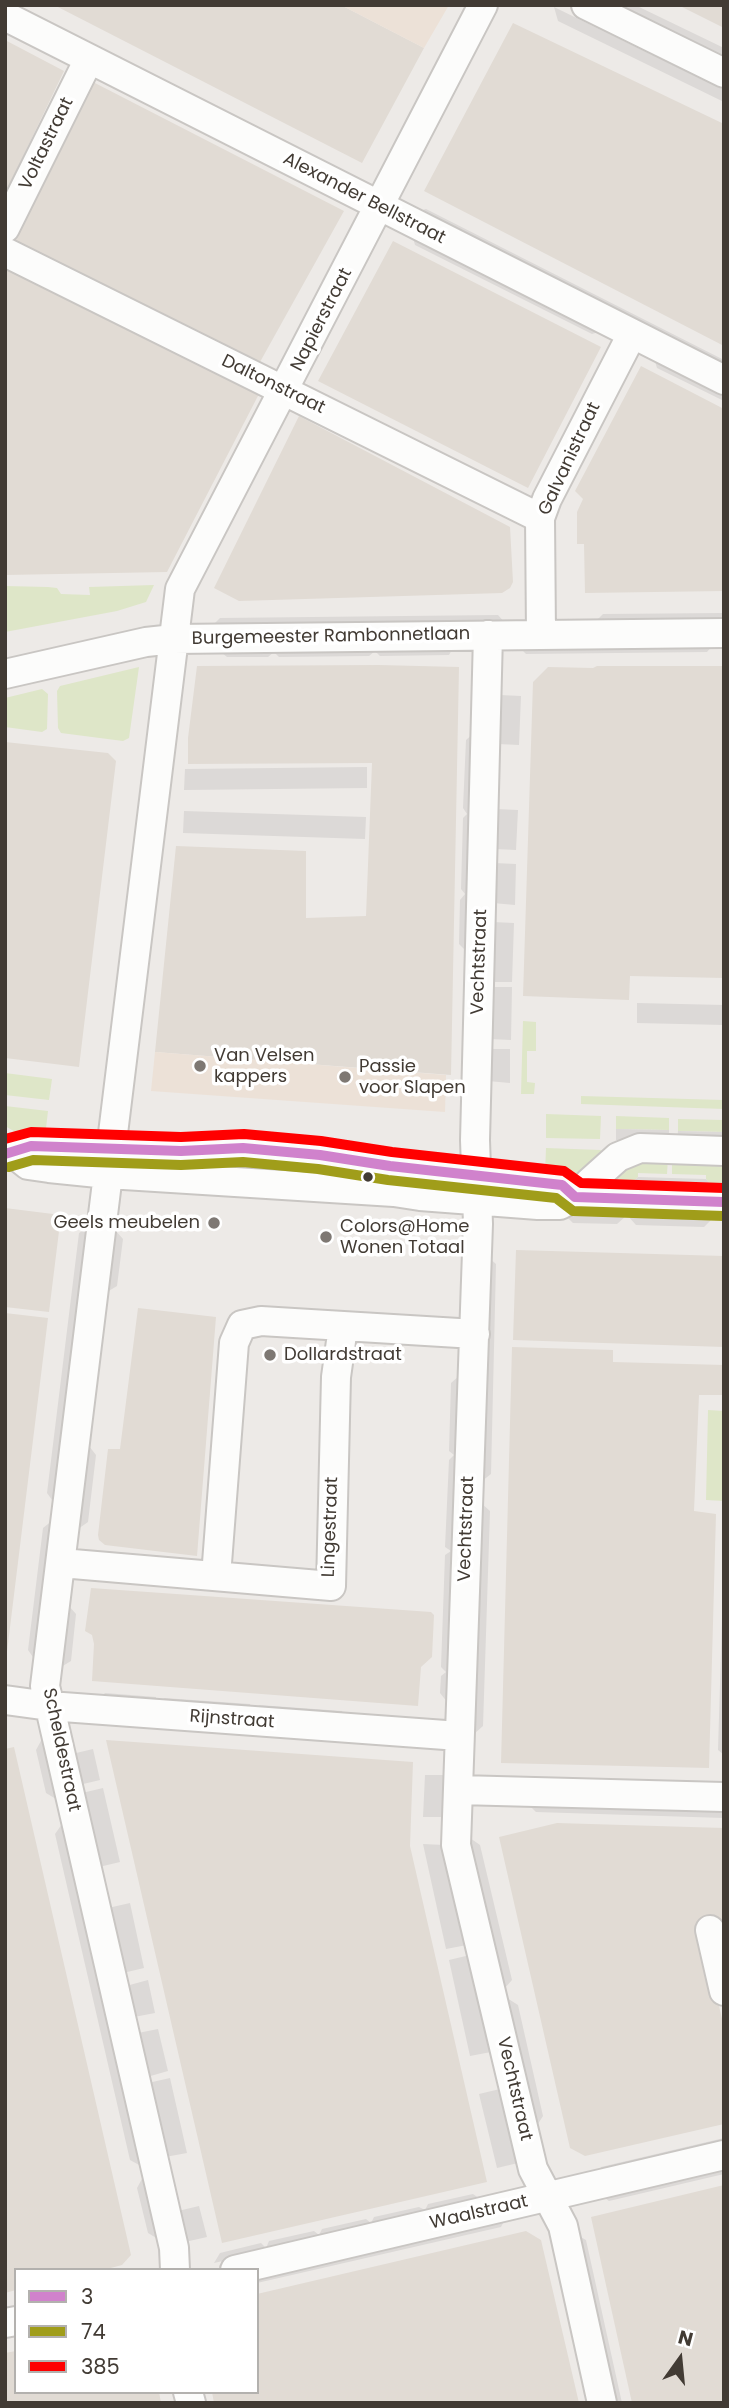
<!DOCTYPE html>
<style>
body{margin:0}
#map{position:relative;width:729px;height:2408px;overflow:hidden;background:#edeae7;font-family:Poppins,sans-serif}
canvas{display:block}
.frame{position:absolute;inset:0;border:7px solid #423b34;pointer-events:none}
.legend{position:absolute;left:14px;top:2268px;width:245px;height:126px;box-sizing:border-box;background:#fff;border:2px solid #b3b1ae;margin:0;padding:9px 12px;list-style:none;font-size:21px;color:#423b34}
.legend li{display:flex;align-items:center;gap:14px;height:35px}
.legend b{width:35px;border:2px solid #b3b1ae}
.north{position:absolute;left:645px;top:2324px;width:70px;height:70px;-webkit-text-stroke:5px #fff;paint-order:stroke;rotate:15deg;font-size:19px;font-weight:700;line-height:28px;text-align:center;color:#423b34}
.north::after{content:'';display:block;margin:auto;width:24px;height:32px;background:#423b34;clip-path:polygon(50% 0,100% 100%,50% 72%,0 100%)}
</style>
<div id="map">
<canvas width="729" height="2408"></canvas>
<div class="frame"></div>
<ul class="legend">
<li><b style="height:9px;background:#d082cc"></b>3</li>
<li><b style="height:9px;background:#a09d1a"></b>74</li>
<li><b style="height:9px;background:#f00"></b>385</li>
</ul>
<div class="north">N</div>
</div>
<script>
const ctx = document.querySelector('canvas').getContext('2d');
ctx.lineJoin = 'round';
function paint(path, color) { ctx.fillStyle = color; ctx.fill(path, 'evenodd'); }
const poly = rows => new Path2D(rows.map(r => 'M' + r).join(''));
function stroke(path, color, width, dash) { ctx.strokeStyle = color; ctx.lineWidth = width; ctx.lineCap = dash ? 'butt' : 'round'; ctx.setLineDash(dash || []); ctx.stroke(path); }
function write(font, color, halo, rows, align = 'center') {
  ctx.font = font + ' Poppins,sans-serif'; ctx.lineWidth = 7; ctx.setLineDash([]); ctx.textBaseline = 'middle'; ctx.strokeStyle = halo; ctx.fillStyle = color; for (const [text, x, y, turn = 0] of rows) {
    ctx.save(); ctx.translate(x, y); ctx.rotate((+turn || 0) * Math.PI / 180); ctx.textAlign = isNaN(turn) ? turn : align; if (halo) ctx.strokeText(text, 0, 0); ctx.fillText(text, 0, 0); ctx.restore();
  }
}
paint(poly([
 [54,5,341,5,424,48,362,163],
 [678,5,724,5,724,28],
 [513,23,724,124,724,346,424,191],
 [5,40,64,71,5,194],
 [93,82,344,211,260,362,13,240],
 [393,241,601,347,528,488,318,381],
 [5,266,260,392,167,572,5,575],
 [641,366,724,409,724,591,585,593,584,544,577,544,577,512,583,499,575,491],
 [299,416,510,527,513,582,510,588,502,593,239,601,214,588],
 [379,665,459,667,451,1075,155,1052,176,846,306,851,306,918,366,916,372,763,188,764,188,738,197,666],
 [597,666,724,666,724,978,630,976,629,1000,523,996,533,682,548,667,593,668],
 [5,742,108,753,116,761,79,1067,5,1058],
 [5,1208,61,1215,49,1312,5,1307],
 [516,1250,724,1256,724,1347,513,1340],
 [138,1308,216,1317,197,1556,105,1545,99,1540,98,1535,108,1449,120,1449],
 [5,1313,48,1318,5,1668],
 [512,1347,613,1350,613,1362,724,1365,724,1395,699,1395,694,1511,716,1514,709,1768,501,1763],
 [91,1588,431,1612,434,1615,432,1657,421,1667,418,1706,92,1681,94,1644,92,1635,85,1631],
 [106,1740,413,1762,410,1846,487,2182,222,2243],
 [14,1747,131,2255,122,2265,103,2270,16,2270,16,2290,5,2293,5,1749],
 [557,1823,724,1828,724,1920,701,1919,700,1927,724,2027,724,2124,585,2156,570,2148,499,1837],
 [724,2185,724,2403,632,2403,591,2217],
 [526,2231,541,2240,579,2403,214,2403,212,2392,257,2392,257,2294],
 [16,2351,16,2392,159,2392,161,2403,5,2403,5,2353]
]), '#e1dbd4');
paint(poly([
 [341,5,449,5,424,48],
 [155,1052,446,1075,445,1112,151,1091]
]), '#ece1d7');
paint(poly([
 [154,585,146,602,117,611,5,632,5,586,48,587,57,588,61,594,90,595,89,587],
 [139,667,129,738,123,741,61,733,58,728,57,691,60,686],
 [42,689,48,694,47,729,42,732,5,727,5,698],
 [523,1021,536,1022,536,1051,527,1051,527,1082,535,1083,534,1094,521,1094],
 [5,1073,52,1079,49,1100,5,1095],
 [581,1096,724,1100,724,1109,581,1104],
 [5,1106,48,1111,45,1137,19,1137,19,1134,5,1126],
 [546,1114,601,1116,600,1139,546,1138],
 [616,1116,669,1118,669,1130,616,1129],
 [678,1119,724,1120,724,1132,678,1131],
 [546,1148,601,1150,598,1160,574,1176,545,1174],
 [668,1158,667,1174,638,1173,638,1177,628,1187,612,1184,614,1177,636,1161],
 [672,1158,724,1160,724,1182,718,1187,713,1187,706,1179,706,1175,672,1174],
 [708,1410,724,1411,724,1501,706,1500]
]), '#dee6c8');
paint(poly([
 [611,5,635,5,724,48,724,60],
 [554,7,724,90,724,102,558,21],
 [426,209,724,360,724,368,416,212],
 [412,234,602,331,592,334,415,245],
 [654,358,724,393,724,401,657,368],
 [724,613,724,621,595,622,603,614],
 [498,615,506,624,212,626,220,618],
 [713,645,707,652,526,654,518,646],
 [454,646,449,655,380,656,375,651,369,656,279,657,274,652,268,657,227,657,217,649],
 [500,695,521,696,519,745,498,744],
 [474,733,467,952,459,944,460,900,465,894,461,889,463,818,467,814,463,808,466,740],
 [367,767,367,788,184,790,185,769],
 [496,809,518,810,516,850,495,849],
 [184,811,366,817,365,839,183,833],
 [494,863,516,864,515,905,493,903],
 [493,922,514,923,512,982,491,982],
 [491,987,512,987,511,1040,490,1039],
 [637,1003,724,1005,724,1025,637,1023],
 [489,1049,510,1049,510,1083,488,1081],
 [616,1129,669,1130,669,1141,616,1140],
 [678,1131,724,1132,724,1143,677,1141],
 [638,1177,706,1179,714,1188,629,1186],
 [564,1214,626,1216,617,1224,573,1223],
 [628,1216,713,1218,704,1227,636,1225],
 [89,1227,55,1504,47,1493,79,1233],
 [115,1230,123,1239,117,1286,107,1292],
 [488,1257,496,1264,491,1474,482,1481],
 [460,1375,448,1703,440,1693,441,1676,446,1672,441,1667,445,1555,451,1551,445,1547,449,1460,454,1455,449,1451,451,1383],
 [89,1446,96,1455,88,1522,78,1529],
 [481,1503,490,1511,483,1726,474,1734],
 [53,1520,35,1660,28,1650,43,1528],
 [724,1551,724,1755,718,1750],
 [68,1605,76,1614,71,1661,61,1667],
 [105,1693,156,1697,156,1701,163,1702,164,1698,250,1704,251,1708,258,1708,259,1705,342,1711,343,1715,97,1701],
 [42,1739,56,1799,46,1793,36,1750],
 [93,1749,100,1780,79,1785,72,1754],
 [425,1775,447,1775,445,1817,423,1817],
 [103,1788,120,1862,99,1867,82,1793],
 [530,1806,724,1811,724,1818,536,1812],
 [62,1824,141,2166,130,2160,55,1834],
 [470,1838,480,1845,512,1980,504,1989],
 [423,1844,444,1845,467,1945,446,1949],
 [130,1903,144,1968,123,1973,108,1908],
 [470,1955,491,2052,470,2056,449,1960],
 [148,1980,155,2013,134,2017,126,1986],
 [507,1998,518,2005,543,2116,536,2127],
 [158,2029,168,2071,147,2077,138,2033],
 [170,2078,187,2153,165,2157,148,2083],
 [500,2089,518,2163,497,2168,479,2094],
 [724,2138,724,2145,597,2174,601,2167],
 [724,2167,724,2174,609,2201,602,2196],
 [143,2177,158,2239,148,2233,137,2188],
 [473,2194,483,2201,214,2263,220,2253,261,2243,266,2248,269,2241,314,2231,319,2235,322,2229,366,2219,371,2223,374,2217,419,2207,425,2210,428,2204],
 [199,2206,207,2237,185,2242,178,2211],
 [506,2217,501,2227,257,2283,257,2274],
 [575,2234,586,2240,622,2403,614,2403]
]), '#dcd9d7');
const minor = poly([
 [586,5,724,73],
 [5,16,724,380],
 [5,228,89,59],
 [5,252,540,518],
 [541,634,540,518,547,499,632,334],
 [488,635,475,1140,478,1224,456,1845,533,2169,563,2226,602,2403],
 [5,674,146,642,174,639,724,633],
 [13,1153,28,1165,49,1168,108,1174,394,1192,420,1196,538,1205,560,1205,575,1197,724,1202],
 [5,1154,31,1146,181,1151,243,1148,320,1155,390,1166,562,1185,575,1197],
 [588,1198,589,1183,618,1157,640,1148,724,1151],
 [61,1563,331,1586,336,1377,343,1327],
 [216,1576,234,1343,242,1325,261,1321,475,1334],
 [5,1700,49,1706,459,1736],
 [459,1790,724,1797],
 [710,1930,724,1991],
 [175,2270,174,2248,45,1686,180,589,483,5],
 [235,2270,724,2155],
 [5,2323,16,2321],
 [188,2392,191,2403]
]);
stroke(minor, '#c9c6c3', 32);
stroke(minor, '#fcfcfb', 28);
stroke(poly([
 [5,1154,31,1146,181,1151,243,1148,320,1155,390,1166,562,1185,575,1197,724,1202]
]), '#d082cc', 10);
stroke(poly([
 [9,1167,33,1160,181,1165,243,1162,318,1169,388,1180,556,1198,573,1211,724,1216]
]), '#a09d1a', 10);
stroke(poly([
 [5,1139,31,1132,181,1137,244,1134,321,1141,392,1152,564,1171,581,1183,724,1188]
]), '#f00', 10);
for (const [x, y, r, color] of [
 [200,1066,7,"#7e7873"],
 [345,1077,7,"#7e7873"],
 [368,1177,6,"#423b34"],
 [214,1223,7,"#7e7873"],
 [326,1237,7,"#7e7873"],
 [270,1355,7,"#7e7873"]
]) { const dot = new Path2D(); dot.arc(x, y, r, 0, 2 * Math.PI); ctx.fillStyle = color; ctx.fill(dot); stroke(dot, '#fff', 2.5); }
write('18px', '#423b34', '#fff', [
 ["Voltastraat",47,144,-64],
 ["Alexander Bellstraat",364,199,27],
 ["Napierstraat",322,320,-63],
 ["Daltonstraat",273,385,26],
 ["Galvanistraat",570,459,-65],
 ["Burgemeester Rambonnetlaan",331,637,-1],
 ["Vechtstraat",480,962,-88],
 ["Lingestraat",331,1527,-88],
 ["Vechtstraat",467,1529,-88],
 ["Rijnstraat",232,1720,4],
 ["Scheldestraat",61,1750,78],
 ["Vechtstraat",514,2089,77],
 ["Waalstraat",479,2213,-13]
]);
write('18px', '#423b34', '#fff', [
 ["Van Velsen",214,1056],
 ["kappers",214,1077],
 ["Passie",359,1067],
 ["voor Slapen",359,1088],
 ["Geels meubelen",200,1223,"right"],
 ["Colors@Home",340,1227],
 ["Wonen Totaal",340,1248],
 ["Dollardstraat",284,1355]
], 'left');
</script>
